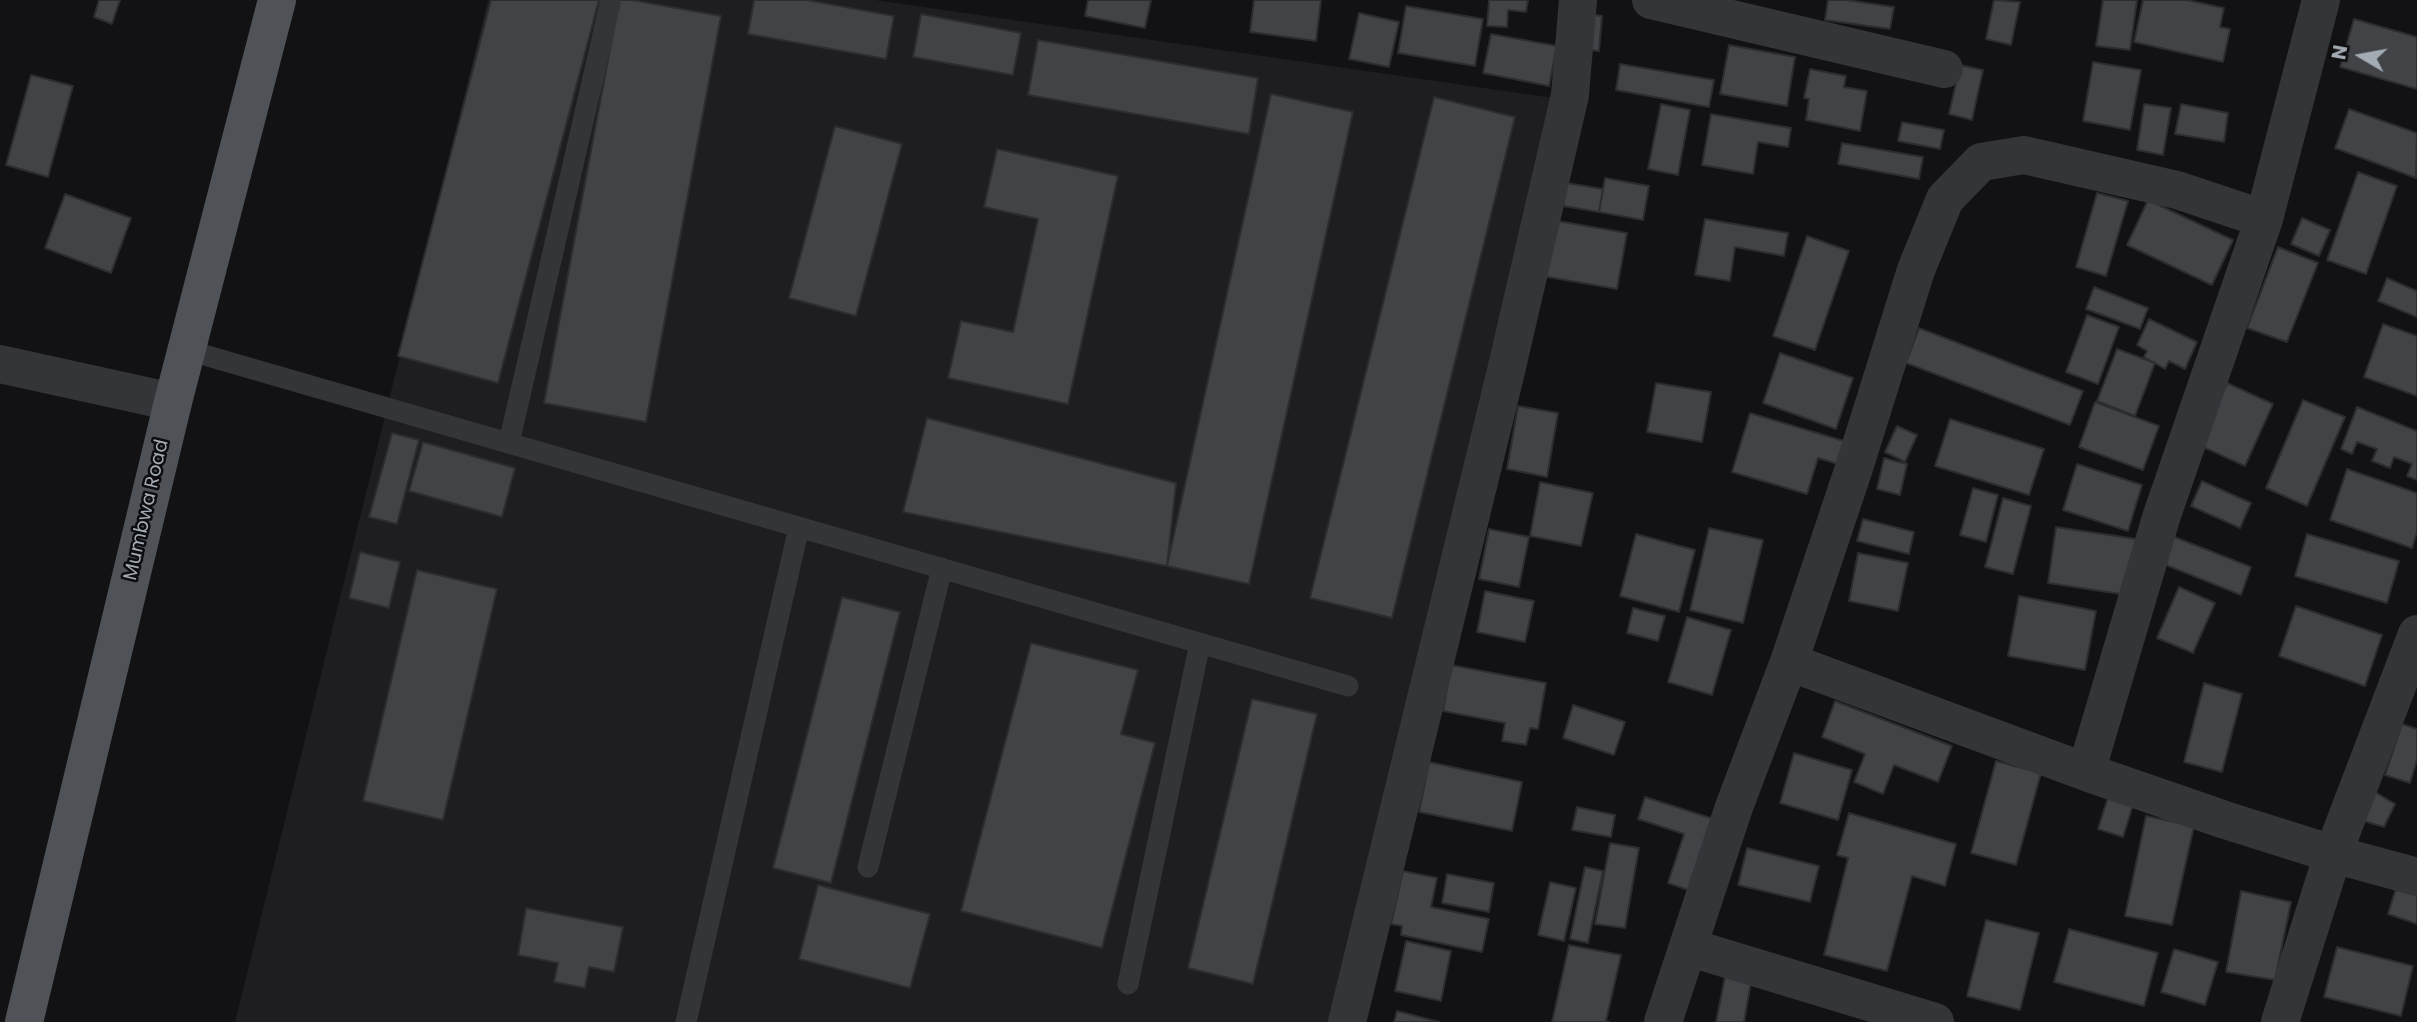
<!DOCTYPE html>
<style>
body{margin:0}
#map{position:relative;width:2417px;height:1022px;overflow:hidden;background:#121214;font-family:Poppins,sans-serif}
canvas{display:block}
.north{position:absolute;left:2326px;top:21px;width:70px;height:70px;-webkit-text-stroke:5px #0d0d0f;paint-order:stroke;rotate:280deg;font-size:19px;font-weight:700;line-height:28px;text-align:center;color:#a3acb4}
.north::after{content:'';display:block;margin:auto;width:24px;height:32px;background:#a3acb4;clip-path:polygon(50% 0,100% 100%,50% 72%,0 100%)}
</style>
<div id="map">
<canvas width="2417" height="1022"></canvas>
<div class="north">N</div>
</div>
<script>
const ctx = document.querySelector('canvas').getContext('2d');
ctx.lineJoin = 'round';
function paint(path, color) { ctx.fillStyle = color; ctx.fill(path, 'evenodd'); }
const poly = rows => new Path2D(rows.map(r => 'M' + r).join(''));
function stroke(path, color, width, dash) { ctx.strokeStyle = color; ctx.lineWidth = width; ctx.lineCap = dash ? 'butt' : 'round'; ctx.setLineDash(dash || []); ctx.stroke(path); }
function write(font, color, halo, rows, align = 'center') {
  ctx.font = font + ' Poppins,sans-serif'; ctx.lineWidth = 5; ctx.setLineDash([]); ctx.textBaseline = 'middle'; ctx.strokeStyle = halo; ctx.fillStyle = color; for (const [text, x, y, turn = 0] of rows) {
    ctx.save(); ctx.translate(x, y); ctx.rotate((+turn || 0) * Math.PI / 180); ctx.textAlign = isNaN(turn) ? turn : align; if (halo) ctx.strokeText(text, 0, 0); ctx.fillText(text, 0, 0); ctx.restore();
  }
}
paint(poly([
 [488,0,875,0,1553,98,1329,1022,235,1022]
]), '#1e1e21');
const building = poly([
 [99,0,120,0,112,24,94,17,99,0],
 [491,0,599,0,498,383,398,356,491,0],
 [619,0,632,0,721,16,646,422,544,403,619,0],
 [754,0,807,0,894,16,886,59,748,34,754,0],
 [1088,0,1151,0,1145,28,1085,16,1088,0],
 [1254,0,1321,0,1316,41,1250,32,1254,0],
 [1489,0,1528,0,1526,12,1508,10,1507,27,1487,26,1489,0],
 [1828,0,1847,0,1894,7,1890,29,1825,20,1828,0],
 [1994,0,2020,2,2011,45,1986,39,1994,0],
 [2103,0,2137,0,2130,50,2096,46,2103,0],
 [2143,0,2187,0,2224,8,2220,27,2230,29,2223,62,2134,42,2143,0],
 [1406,6,1483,19,1475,66,1398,53,1406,6],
 [1359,13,1399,22,1389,67,1349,59,1359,13],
 [921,14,1021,33,1013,75,913,57,921,14],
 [1586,14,1602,16,1599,51,1583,49,1586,14],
 [2354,19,2417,37,2417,89,2340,67,2354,19],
 [1491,34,1557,46,1549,86,1483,73,1491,34],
 [1038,40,1258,78,1249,134,1028,95,1038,40],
 [1729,45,1795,57,1787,106,1720,94,1729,45],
 [2093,62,2141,70,2130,130,2083,121,2093,62],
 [1620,64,1714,80,1709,107,1616,90,1620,64],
 [1960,65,1983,70,1972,120,1949,114,1960,65],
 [1810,69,1846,76,1844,87,1867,91,1860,131,1806,120,1809,99,1804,98,1810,69],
 [31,75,73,86,48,177,6,165,31,75],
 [1271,94,1353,112,1249,584,1167,566,1271,94],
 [1434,97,1515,117,1392,618,1310,598,1434,97],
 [1661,104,1690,110,1678,175,1648,169,1661,104],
 [2144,104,2171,108,2163,155,2137,150,2144,104],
 [2181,104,2228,113,2224,142,2175,134,2181,104],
 [2349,109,2417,133,2416,178,2335,148,2349,109],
 [1711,114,1791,128,1788,147,1758,142,1753,174,1702,165,1711,114],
 [1902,122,1944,130,1940,149,1898,141,1902,122],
 [835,126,902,144,856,316,789,298,835,126],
 [1842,143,1923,157,1919,179,1838,164,1842,143],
 [997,149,1118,176,1068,404,948,378,961,321,1013,332,1038,219,984,207,997,149],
 [2358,172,2397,186,2366,274,2327,260,2358,172],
 [1605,178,1649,186,1643,220,1599,212,1605,178],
 [1567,183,1603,189,1599,212,1563,206,1567,183],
 [2097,193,2128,201,2106,276,2076,267,2097,193],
 [65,194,131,218,111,273,45,248,65,194],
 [2148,200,2233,240,2212,285,2127,245,2148,200],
 [2302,218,2330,230,2319,256,2291,244,2302,218],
 [1705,219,1788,233,1784,256,1735,247,1730,281,1695,275,1705,219],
 [1552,220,1627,233,1617,289,1542,276,1552,220],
 [1807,236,1849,251,1815,350,1773,336,1807,236],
 [2278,247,2318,263,2287,342,2247,328,2278,247],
 [2387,278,2417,291,2417,317,2378,301,2387,278],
 [2094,287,2148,308,2140,329,2086,309,2094,287],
 [2087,315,2119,327,2098,384,2066,372,2087,315],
 [2149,319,2197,342,2185,369,2169,361,2165,369,2144,357,2147,351,2137,345,2149,319],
 [2383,324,2417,336,2417,396,2364,377,2383,324],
 [1919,328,2083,391,2070,425,1906,363,1919,328],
 [2117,349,2155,363,2135,416,2097,401,2117,349],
 [1780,353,1853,378,1836,429,1763,403,1780,353],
 [1656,383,1711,392,1702,442,1647,432,1656,383],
 [2227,383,2273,404,2245,466,2199,445,2227,383],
 [2303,400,2345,417,2307,506,2266,488,2303,400],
 [2095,402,2159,426,2143,470,2079,447,2095,402],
 [1518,406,1558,413,1547,477,1507,469,1518,406],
 [2357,407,2417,431,2417,480,2407,476,2412,464,2394,457,2390,468,2372,461,2377,449,2357,442,2352,454,2341,449,2357,407],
 [1750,413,1844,441,1838,464,1818,458,1807,494,1732,472,1750,413],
 [927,418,1176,483,1167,566,903,512,927,418],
 [1950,419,2044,449,2029,495,1935,466,1950,419],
 [1897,426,1917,435,1905,462,1885,452,1897,426],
 [392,433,419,440,397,524,369,517,392,433],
 [423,442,515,468,502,517,409,491,423,442],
 [1884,458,1907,464,1900,495,1877,489,1884,458],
 [2077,464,2142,485,2128,531,2063,510,2077,464],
 [2347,469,2417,493,2417,532,2412,548,2330,520,2347,469],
 [2202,481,2251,503,2240,528,2191,506,2202,481],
 [1540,482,1593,493,1581,546,1530,536,1540,482],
 [1973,488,1998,495,1986,542,1960,535,1973,488],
 [2003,498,2031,506,2013,574,1985,567,2003,498],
 [1863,519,1914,532,1909,554,1857,541,1863,519],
 [2056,527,2136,539,2127,595,2048,583,2056,527],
 [1709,528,1763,540,1743,623,1690,610,1709,528],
 [1489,529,1529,537,1519,587,1479,579,1489,529],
 [1636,534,1695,550,1679,612,1620,596,1636,534],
 [2307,534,2399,561,2387,603,2295,576,2307,534],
 [2172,536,2251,567,2241,595,2161,563,2172,536],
 [360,552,400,562,389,608,349,598,360,552],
 [1858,553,1908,563,1898,611,1849,601,1858,553],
 [417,570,497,589,443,820,363,801,417,570],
 [2179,587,2215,603,2193,653,2157,638,2179,587],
 [1485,591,1534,601,1525,642,1477,632,1485,591],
 [2019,596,2096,611,2085,670,2008,656,2019,596],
 [842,597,900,612,831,883,773,868,842,597],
 [2296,606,2382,635,2365,686,2279,656,2296,606],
 [1633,608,1665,616,1658,641,1627,633,1633,608],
 [1687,617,1731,630,1712,695,1668,682,1687,617],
 [1031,643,1138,670,1121,734,1155,743,1102,948,961,911,1031,643],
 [1451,665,1546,683,1538,729,1530,728,1526,745,1502,741,1505,723,1443,711,1451,665],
 [2204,683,2242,694,2222,772,2184,762,2204,683],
 [1252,699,1317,714,1253,984,1188,968,1252,699],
 [1835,701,1952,746,1938,782,1894,765,1883,794,1854,782,1865,754,1822,737,1835,701],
 [1573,705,1625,722,1614,755,1563,738,1573,705],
 [2402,724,2417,729,2417,760,2410,783,2385,775,2402,724],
 [1794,753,1852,770,1838,820,1780,803,1794,753],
 [1996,761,2041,773,2016,865,1971,853,1996,761],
 [1429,762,1522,782,1512,831,1419,812,1429,762],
 [2370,789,2395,804,2384,827,2357,819,2370,789],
 [1645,797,1717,820,1694,892,1668,883,1684,834,1638,819,1645,797],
 [2108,797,2133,805,2123,837,2098,829,2108,797],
 [1577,807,1615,815,1611,837,1572,830,1577,807],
 [1849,813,1956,844,1945,886,1912,876,1887,971,1824,955,1848,858,1837,855,1849,813],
 [2146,816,2194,826,2172,925,2125,916,2146,816],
 [1610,843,1639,848,1625,928,1595,924,1610,843],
 [1747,848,1819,866,1810,902,1738,885,1747,848],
 [1585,867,1603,871,1588,943,1570,939,1585,867],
 [1403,871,1437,878,1431,907,1489,919,1482,952,1401,935,1402,926,1391,924,1403,871],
 [1447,874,1494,883,1489,912,1442,903,1447,874],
 [1550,882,1576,888,1564,941,1538,935,1550,882],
 [818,885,930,914,910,988,799,959,818,885],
 [2396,888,2417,895,2417,924,2388,914,2396,888],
 [2241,891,2291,902,2275,980,2226,972,2241,891],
 [526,908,623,927,614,972,589,967,585,988,554,982,558,963,518,955,526,908],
 [1986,920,2039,933,2020,1010,1967,996,1986,920],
 [2069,929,2158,953,2144,1006,2054,982,2069,929],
 [1406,941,1451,951,1441,1001,1395,991,1406,941],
 [1569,945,1621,955,1606,1021,1609,1022,1552,1022,1569,945],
 [2337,947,2413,966,2401,1016,2324,997,2337,947],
 [2174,949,2218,962,2205,1005,2161,992,2174,949],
 [1725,977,1751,982,1744,1022,1716,1022,1725,977],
 [1397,1011,1439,1022,1394,1022,1397,1011]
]);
paint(building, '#414347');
stroke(building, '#2c2d30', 2);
stroke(poly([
 [187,350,1348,686],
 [509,443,610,4],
 [868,867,942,568],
 [1128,984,1200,643],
 [686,1022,799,527]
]), '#333539', 21);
stroke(poly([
 [1651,0,1944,69],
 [0,364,173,402],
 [1789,662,1853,471,1916,270,1945,199,1981,162,2024,155,2177,190,2264,219],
 [2086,772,2161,518,2264,219,2321,0],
 [1688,947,1935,1022],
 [1347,1022,1506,371,1570,95,1578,0],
 [1663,1022,1734,807,1789,662,2086,772,2225,820,2333,854,2417,877],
 [2280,1022,2333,854,2417,634]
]), '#333539', 38);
stroke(poly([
 [24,1022,173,402,277,0]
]), '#4f5358', 38);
write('19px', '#a3acb4', '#0d0d0f', [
 ["Mumbwa Road",147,510,-77]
]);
</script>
